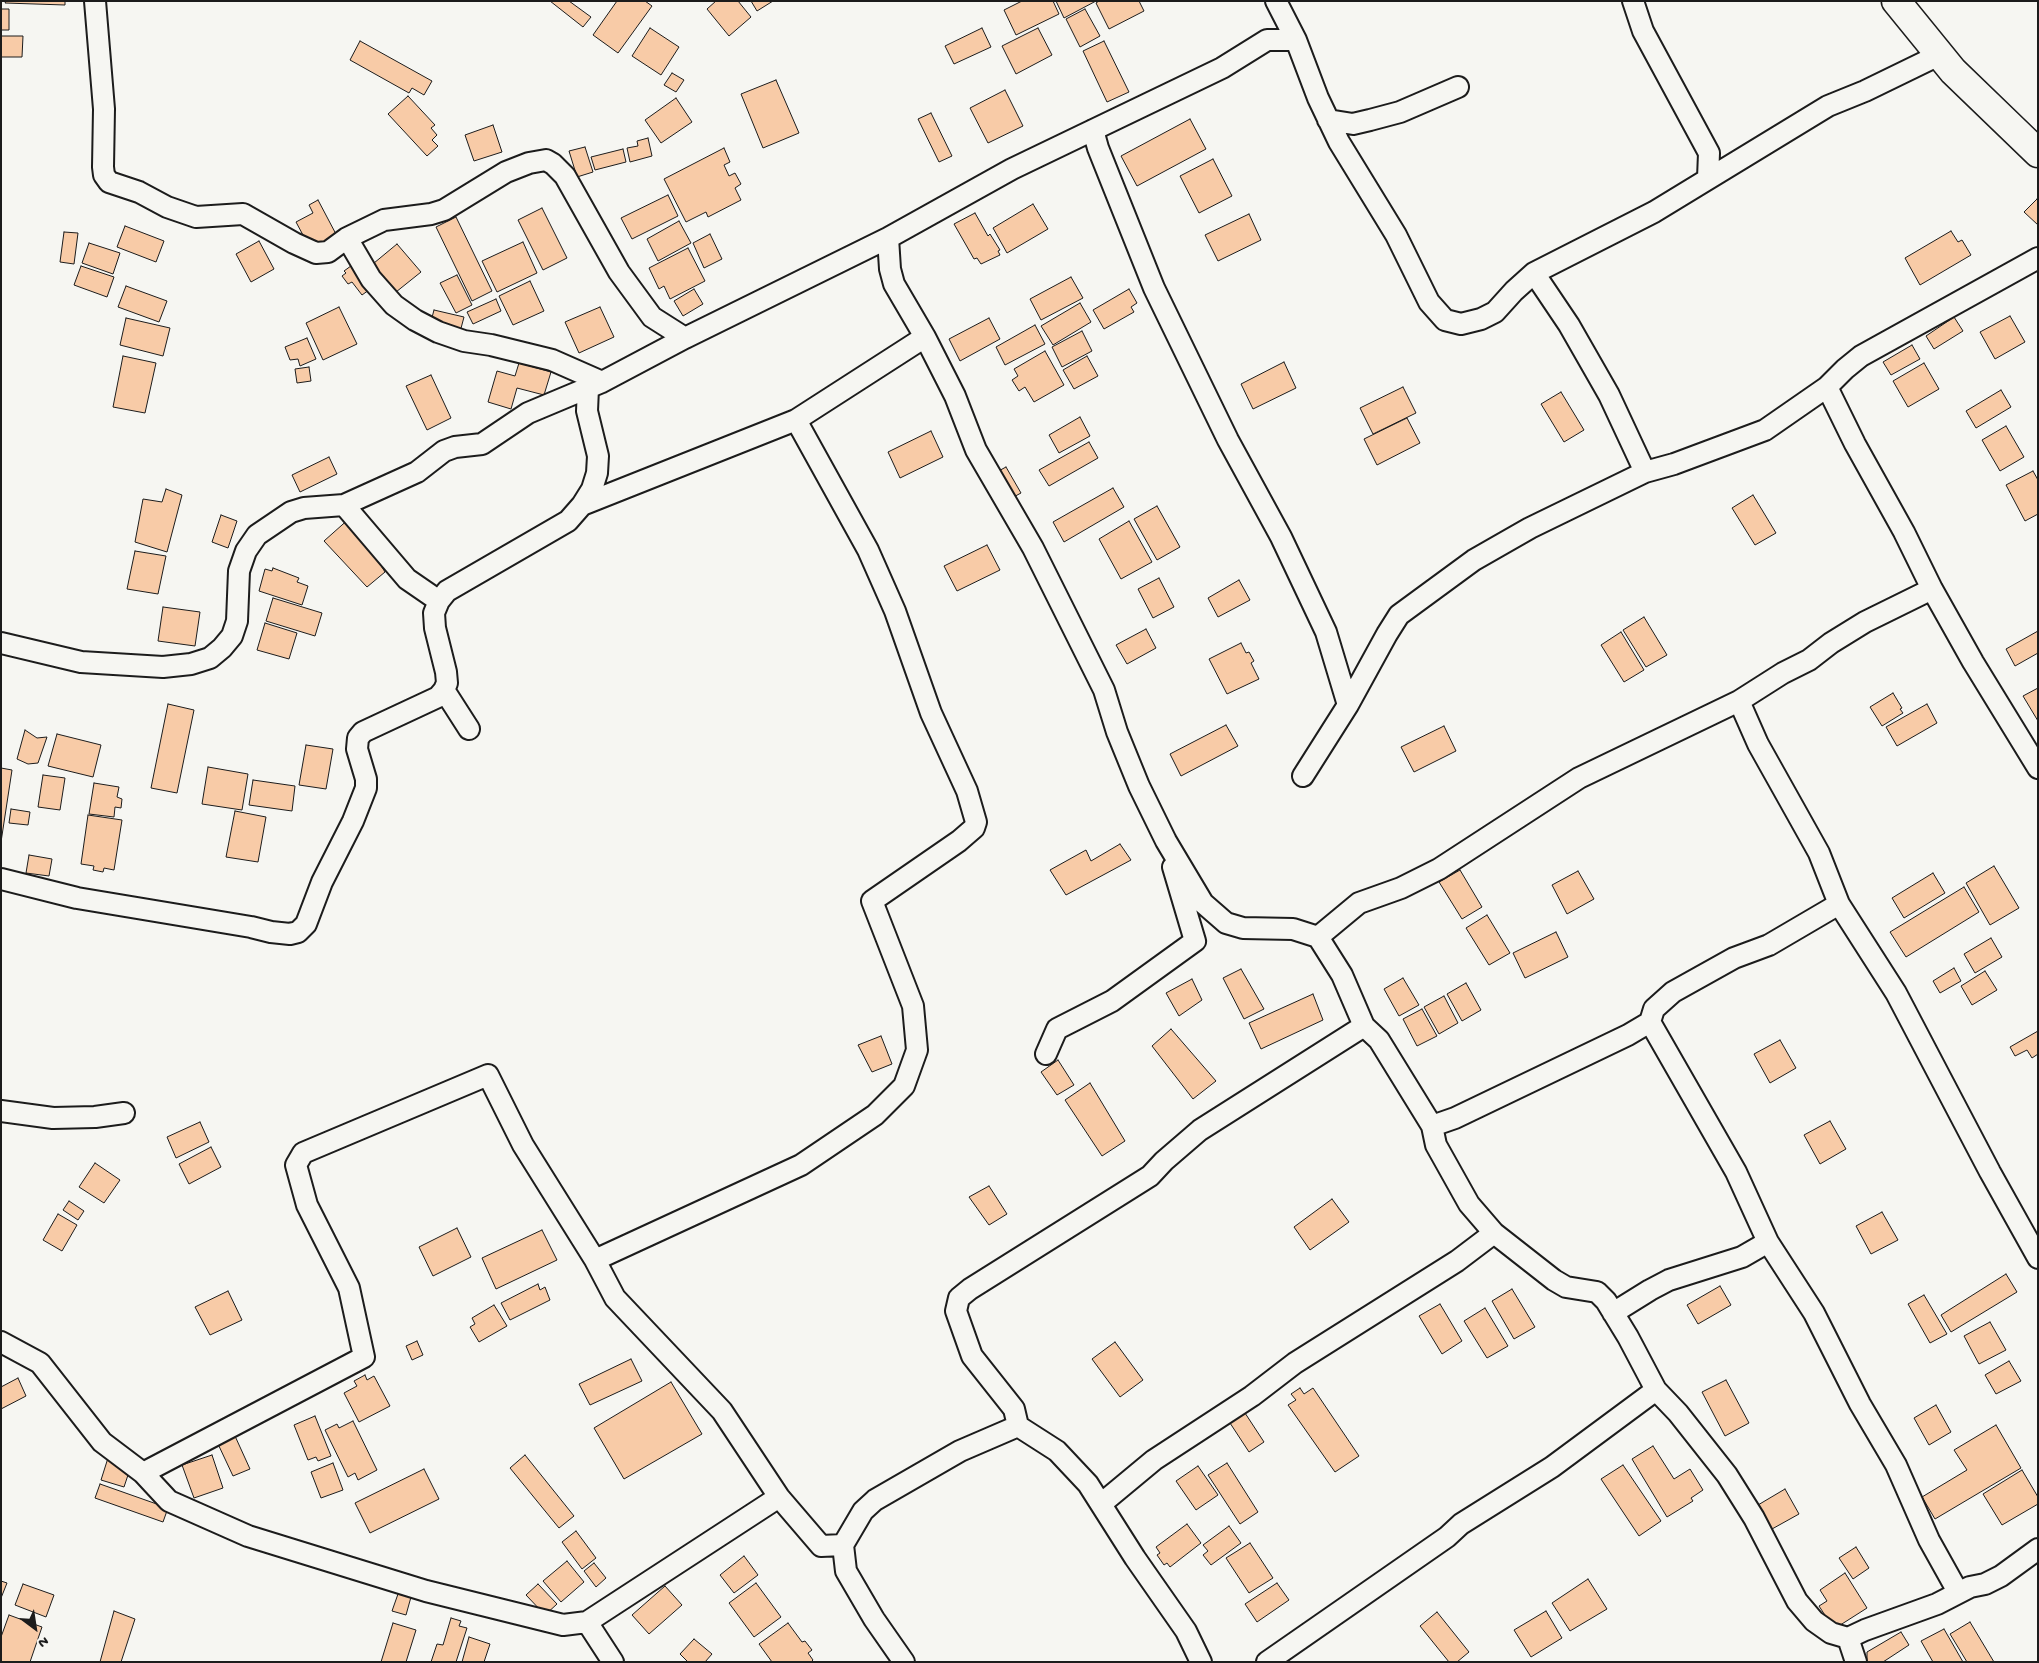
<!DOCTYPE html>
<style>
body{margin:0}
#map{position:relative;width:2039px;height:1663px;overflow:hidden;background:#f6f6f2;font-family:"Gochi Hand",sans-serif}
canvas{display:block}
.frame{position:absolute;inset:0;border:2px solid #1c1c1c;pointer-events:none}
.north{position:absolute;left:10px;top:1603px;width:50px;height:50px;-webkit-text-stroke:4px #f6f6f2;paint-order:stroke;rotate:149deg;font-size:14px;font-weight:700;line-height:20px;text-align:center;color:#1c1c1c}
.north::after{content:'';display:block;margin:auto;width:18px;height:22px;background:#1c1c1c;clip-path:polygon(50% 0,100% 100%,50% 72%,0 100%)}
</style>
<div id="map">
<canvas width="2039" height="1663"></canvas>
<div class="frame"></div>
<div class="north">N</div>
</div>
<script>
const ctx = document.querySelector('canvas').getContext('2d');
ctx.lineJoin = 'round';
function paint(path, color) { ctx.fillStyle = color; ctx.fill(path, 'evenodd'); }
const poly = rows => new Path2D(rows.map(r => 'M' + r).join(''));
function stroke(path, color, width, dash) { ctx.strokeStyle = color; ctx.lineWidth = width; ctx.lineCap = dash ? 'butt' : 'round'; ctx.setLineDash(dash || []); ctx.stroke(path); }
const building = poly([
 [6,1,65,1,65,5,5,3,6,1],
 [550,1,569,1,591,17,583,27,550,1],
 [617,1,645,1,652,6,618,53,593,35,617,1],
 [716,1,738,1,751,17,729,36,707,9,716,1],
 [751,1,773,1,757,11,751,1],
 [1022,1,1053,1,1059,14,1016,35,1004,10,1022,1],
 [1056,1,1096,1,1064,18,1056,1],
 [1099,1,1139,1,1144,11,1109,29,1096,3,1099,1],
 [1,9,9,9,9,30,1,30,1,9],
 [1085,9,1100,36,1080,47,1066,19,1085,9],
 [650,28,679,47,661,75,632,56,650,28],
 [982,28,991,47,954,64,945,46,982,28],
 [1038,28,1052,55,1016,74,1002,46,1038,28],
 [1,36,23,36,22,57,1,57,1,36],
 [360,41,432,81,424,95,412,88,409,93,350,60,360,41],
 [1104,41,1129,92,1107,102,1083,51,1104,41],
 [672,73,684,80,676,92,664,85,672,73],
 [776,80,799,133,763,148,741,94,776,80],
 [1005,90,1023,126,988,143,970,108,1005,90],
 [408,96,435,125,431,128,437,135,432,140,438,146,427,156,388,114,408,96],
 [676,98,692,122,661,143,645,120,676,98],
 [931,113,952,156,939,162,918,119,931,113],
 [1190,119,1206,149,1137,186,1121,156,1190,119],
 [493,125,502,152,474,161,465,135,493,125],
 [648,138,652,156,630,162,627,148,638,146,637,141,648,138],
 [585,147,593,172,577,177,569,151,585,147],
 [724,148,730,162,724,165,729,176,735,173,741,184,735,188,741,200,708,217,706,212,686,222,664,179,724,148],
 [623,149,626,162,595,170,591,157,623,149],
 [1213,159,1232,196,1199,213,1180,176,1213,159],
 [668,195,678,216,632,239,621,218,668,195],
 [2037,199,2038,200,2038,225,2024,212,2037,199],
 [318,200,337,236,311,250,296,222,313,213,309,205,318,200],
 [1033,204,1048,229,1007,253,993,228,1033,204],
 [542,208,567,258,543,270,518,220,542,208],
 [975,213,988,236,990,234,1000,250,998,251,1000,255,981,264,977,258,974,259,954,224,975,213],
 [1249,214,1261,240,1218,261,1205,235,1249,214],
 [456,217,492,291,472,301,436,227,456,217],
 [679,221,691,243,658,261,647,239,679,221],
 [125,226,164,241,156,262,117,247,125,226],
 [1951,231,1958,242,1962,240,1971,255,1920,285,1905,258,1951,231],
 [64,232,78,233,74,264,60,262,64,232],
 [710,234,722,259,704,268,693,243,710,234],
 [259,241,274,269,251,282,236,254,259,241],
 [523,242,537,273,497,292,482,261,523,242],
 [89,243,120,253,113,274,82,263,89,243],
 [397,244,421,272,391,296,368,268,397,244],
 [688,248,705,281,670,299,664,286,659,289,649,268,688,248],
 [355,263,373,287,362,295,352,282,348,284,342,276,346,273,344,271,355,263],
 [81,266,114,277,107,297,74,285,81,266],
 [457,275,472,305,456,313,440,283,457,275],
 [1071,277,1083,298,1041,320,1030,299,1071,277],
 [530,281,544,311,513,325,499,296,530,281],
 [126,286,167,301,159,322,118,307,126,286],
 [694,289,703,304,683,316,674,301,694,289],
 [1129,289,1137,303,1131,307,1134,312,1104,329,1093,310,1129,289],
 [496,299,501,311,473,324,467,312,496,299],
 [1080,303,1091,322,1053,345,1041,326,1080,303],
 [339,307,357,344,323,360,306,323,339,307],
 [600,307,614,337,579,353,565,322,600,307],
 [434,310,464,317,460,332,430,325,434,310],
 [2010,316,2025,342,1995,359,1980,332,2010,316],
 [1954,317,1963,331,1934,349,1926,336,1954,317],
 [126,318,170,328,163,356,120,345,126,318],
 [989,318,1000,339,960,361,949,339,989,318],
 [1035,325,1045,344,1005,365,996,347,1035,325],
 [1082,331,1092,351,1062,367,1052,347,1082,331],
 [307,338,316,359,300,366,298,359,290,360,285,347,307,338],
 [1912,345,1920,359,1891,375,1883,362,1912,345],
 [1045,351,1064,385,1034,402,1025,387,1019,391,1012,380,1018,376,1014,369,1045,351],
 [123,356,156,363,145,413,113,407,123,356],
 [1087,356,1098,376,1074,389,1063,370,1087,356],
 [1284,362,1296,388,1253,409,1241,384,1284,362],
 [519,363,551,372,544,395,517,388,511,409,488,402,497,371,515,376,519,363],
 [1924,363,1939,389,1908,407,1893,381,1924,363],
 [309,367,311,381,297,383,295,369,309,367],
 [431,375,451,418,427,430,406,386,431,375],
 [1403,387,1416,413,1373,434,1360,408,1403,387],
 [2001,390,2011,407,1976,428,1966,411,2001,390],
 [1561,392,1584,430,1564,442,1541,404,1561,392],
 [1080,417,1090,436,1059,453,1049,435,1080,417],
 [1407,418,1420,443,1377,465,1364,439,1407,418],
 [2006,426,2024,457,2000,471,1982,440,2006,426],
 [931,431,943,457,900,478,888,452,931,431],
 [1089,442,1098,458,1049,486,1039,470,1089,442],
 [329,457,337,474,300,492,292,475,329,457],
 [1006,467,1021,493,1008,500,993,474,1006,467],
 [2033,471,2038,480,2038,514,2025,521,2006,485,2033,471],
 [1113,488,1124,507,1064,542,1053,522,1113,488],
 [166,489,182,495,167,552,135,542,143,499,162,502,166,489],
 [1753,495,1776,533,1755,545,1732,508,1753,495],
 [1157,506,1180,547,1157,560,1134,519,1157,506],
 [221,515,237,521,228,548,212,542,221,515],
 [351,517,385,572,367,587,324,541,351,517],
 [1129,521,1152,562,1121,579,1099,539,1129,521],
 [987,545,1000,570,957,591,944,566,987,545],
 [135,551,166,556,158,594,127,589,135,551],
 [273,568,299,578,297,582,308,586,302,605,259,591,265,569,272,571,273,568],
 [1159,578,1174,607,1153,618,1138,589,1159,578],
 [1239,580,1250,600,1218,617,1208,598,1239,580],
 [273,598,322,613,315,636,266,621,273,598],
 [163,607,200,612,195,646,158,641,163,607],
 [1644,617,1667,655,1646,667,1623,630,1644,617],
 [265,623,297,633,289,659,257,650,265,623],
 [1146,629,1156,648,1127,664,1116,645,1146,629],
 [2038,631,2038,653,2015,666,2006,649,2038,631],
 [1621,632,1644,670,1624,682,1601,645,1621,632],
 [1241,643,1246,653,1249,652,1254,661,1251,663,1259,679,1227,694,1209,659,1241,643],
 [2038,688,2038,721,2023,696,2038,688],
 [1893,693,1902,708,1900,709,1903,713,1882,726,1870,707,1893,693],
 [168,704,194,710,177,793,151,788,168,704],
 [1927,704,1937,723,1897,746,1886,727,1927,704],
 [1226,725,1238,746,1181,776,1170,754,1226,725],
 [1444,726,1456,751,1414,772,1401,747,1444,726],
 [25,730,37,738,47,737,38,763,28,764,17,759,25,730],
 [57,734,101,745,93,777,48,766,57,734],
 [306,745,333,749,326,789,299,785,306,745],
 [208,767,248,774,242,810,202,804,208,767],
 [1,768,12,770,1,842,1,768],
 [43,775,65,778,60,810,38,807,43,775],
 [253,780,295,786,292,811,249,805,253,780],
 [94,783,119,787,117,797,122,799,121,808,115,807,114,817,89,814,94,783],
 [11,809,30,812,28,825,9,823,11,809],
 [235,811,266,817,258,862,226,857,235,811],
 [88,815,122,820,114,870,104,868,103,872,93,870,94,866,81,864,88,815],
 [1120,844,1131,860,1066,895,1050,870,1086,850,1091,861,1120,844],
 [29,855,52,859,49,876,26,873,29,855],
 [1994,866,2019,908,1990,925,1966,883,1994,866],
 [1460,870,1482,907,1462,919,1439,882,1460,870],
 [1578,871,1594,899,1567,914,1552,885,1578,871],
 [1933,873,1945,893,1904,918,1892,898,1933,873],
 [1964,887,1979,912,1906,957,1890,932,1964,887],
 [1487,915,1510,953,1489,965,1466,928,1487,915],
 [1556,932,1568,957,1525,978,1513,953,1556,932],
 [1991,938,2002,957,1975,973,1964,954,1991,938],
 [1954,968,1961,981,1940,993,1933,981,1954,968],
 [1241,969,1264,1009,1244,1019,1223,978,1241,969],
 [1985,971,1997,990,1972,1005,1961,986,1985,971],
 [1403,978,1419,1005,1399,1016,1384,989,1403,978],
 [1192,979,1202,1000,1179,1016,1166,993,1192,979],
 [1466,983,1481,1010,1462,1021,1447,994,1466,983],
 [1313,994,1323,1020,1261,1049,1249,1023,1313,994],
 [1444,996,1458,1023,1439,1034,1424,1007,1444,996],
 [1422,1009,1437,1036,1417,1046,1403,1019,1422,1009],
 [1171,1029,1216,1081,1193,1099,1152,1046,1171,1029],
 [2038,1031,2038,1054,2032,1058,2027,1050,2015,1056,2010,1047,2038,1031],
 [881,1036,892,1064,872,1072,858,1045,881,1036],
 [1780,1040,1796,1068,1770,1083,1754,1054,1780,1040],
 [1058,1060,1074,1085,1057,1095,1041,1072,1058,1060],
 [1090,1083,1125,1141,1102,1156,1065,1100,1090,1083],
 [1830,1121,1846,1149,1820,1164,1804,1135,1830,1121],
 [200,1122,209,1142,176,1158,167,1137,200,1122],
 [211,1147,221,1167,189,1184,179,1164,211,1147],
 [95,1163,120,1180,104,1203,79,1187,95,1163],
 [989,1186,1007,1214,989,1225,969,1197,989,1186],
 [1332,1199,1349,1222,1310,1250,1294,1227,1332,1199],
 [69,1201,84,1211,78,1220,63,1210,69,1201],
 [1882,1212,1898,1240,1871,1254,1856,1226,1882,1212],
 [58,1214,77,1225,62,1251,43,1240,58,1214],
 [457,1228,471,1257,433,1276,419,1247,457,1228],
 [542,1230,557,1260,496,1289,482,1258,542,1230],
 [2006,1274,2017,1292,1951,1332,1941,1315,2006,1274],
 [538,1284,540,1290,545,1287,550,1300,510,1320,501,1303,538,1284],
 [1720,1286,1731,1305,1698,1324,1687,1305,1720,1286],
 [1512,1289,1535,1327,1514,1339,1492,1301,1512,1289],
 [228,1291,242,1320,210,1335,195,1307,228,1291],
 [1924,1295,1947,1334,1930,1343,1908,1304,1924,1295],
 [1440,1304,1462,1341,1442,1354,1419,1316,1440,1304],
 [494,1305,507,1326,479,1342,470,1327,475,1324,472,1318,494,1305],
 [1485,1308,1508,1346,1487,1358,1464,1321,1485,1308],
 [1990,1322,2006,1350,1979,1364,1964,1336,1990,1322],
 [417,1341,423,1355,412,1360,406,1346,417,1341],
 [1115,1342,1143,1380,1120,1397,1092,1359,1115,1342],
 [631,1359,642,1381,590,1405,579,1384,631,1359],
 [2009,1361,2021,1381,1996,1394,1985,1375,2009,1361],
 [365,1375,367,1380,374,1376,390,1406,359,1422,344,1393,357,1386,354,1381,365,1375],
 [18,1378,26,1396,1,1409,1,1387,18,1378],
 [1726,1380,1749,1423,1725,1436,1702,1392,1726,1380],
 [671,1382,702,1434,624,1479,594,1428,671,1382],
 [1300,1388,1304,1394,1313,1388,1359,1456,1335,1472,1288,1405,1296,1400,1291,1394,1300,1388],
 [1936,1405,1951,1432,1929,1445,1914,1418,1936,1405],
 [1245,1413,1264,1442,1249,1452,1230,1423,1245,1413],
 [315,1416,331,1456,318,1461,316,1457,308,1460,294,1425,315,1416],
 [353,1421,377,1470,358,1480,355,1473,348,1477,325,1430,337,1424,339,1428,353,1421],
 [1996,1425,2021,1468,1935,1519,1922,1497,1967,1470,1954,1450,1996,1425],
 [235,1436,250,1469,233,1476,218,1444,235,1436],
 [1653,1446,1674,1479,1690,1469,1703,1490,1691,1498,1693,1501,1667,1517,1632,1459,1653,1446],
 [212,1455,223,1488,194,1498,182,1465,212,1455],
 [525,1455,574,1516,559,1528,510,1468,525,1455],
 [108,1458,131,1466,124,1487,101,1480,108,1458],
 [333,1463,343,1490,321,1498,311,1472,333,1463],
 [1227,1463,1258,1512,1240,1524,1208,1475,1227,1463],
 [1623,1465,1661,1521,1639,1536,1601,1479,1623,1465],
 [1198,1466,1218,1495,1196,1510,1176,1481,1198,1466],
 [424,1469,439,1499,370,1533,355,1503,424,1469],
 [2022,1470,2038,1497,2038,1504,2002,1525,1983,1494,2022,1470],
 [100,1484,168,1508,163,1522,95,1498,100,1484],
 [1785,1489,1799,1514,1772,1529,1758,1505,1785,1489],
 [1187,1524,1201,1543,1170,1567,1167,1563,1164,1565,1157,1555,1160,1553,1156,1547,1187,1524],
 [1229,1526,1241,1543,1211,1565,1203,1555,1208,1551,1203,1545,1229,1526],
 [576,1531,596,1558,582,1569,562,1542,576,1531],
 [1250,1543,1273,1578,1249,1593,1226,1558,1250,1543],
 [1856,1547,1869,1568,1853,1579,1839,1558,1856,1547],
 [744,1556,758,1575,734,1593,720,1575,744,1556],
 [567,1561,584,1582,561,1602,543,1581,567,1561],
 [594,1563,606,1578,596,1587,584,1571,594,1563],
 [1845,1573,1867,1608,1834,1629,1819,1606,1827,1601,1820,1590,1845,1573],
 [1588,1579,1607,1609,1570,1631,1552,1603,1588,1579],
 [1,1581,7,1583,1,1598,1,1581],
 [756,1583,781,1617,754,1637,729,1603,756,1583],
 [1277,1583,1289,1600,1257,1622,1245,1604,1277,1583],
 [23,1584,54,1595,46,1617,15,1605,23,1584],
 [538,1584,557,1604,545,1615,526,1595,538,1584],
 [665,1586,682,1605,649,1634,632,1615,665,1586],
 [398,1594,411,1597,406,1615,392,1611,398,1594],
 [114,1611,135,1619,121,1662,100,1662,114,1611],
 [1546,1611,1562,1638,1531,1657,1514,1630,1546,1611],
 [1437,1612,1469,1652,1457,1662,1449,1662,1420,1626,1437,1612],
 [9,1615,42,1627,30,1662,1,1662,1,1637,9,1615],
 [451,1618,461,1621,459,1626,467,1628,456,1662,431,1662,437,1644,443,1645,451,1618],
 [1970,1622,1994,1662,1967,1662,1950,1634,1970,1622],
 [393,1623,416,1630,406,1662,381,1662,393,1623],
 [788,1623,802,1642,805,1641,812,1650,808,1653,813,1660,811,1662,772,1662,759,1644,788,1623],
 [1944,1629,1963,1662,1933,1662,1921,1641,1944,1629],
 [1901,1632,1909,1645,1883,1662,1867,1662,1867,1652,1901,1632],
 [469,1637,490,1644,484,1662,462,1662,469,1637],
 [694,1639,712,1654,705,1662,688,1662,680,1654,694,1639]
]);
paint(building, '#f8cba7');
stroke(building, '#1c1c1c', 1);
const street = poly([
 [95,1,104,109,103,167,104,175,109,182,139,192,167,207,196,217,243,214,294,243,316,253,328,252,347,238,384,220,431,214,444,210,506,172,529,163,546,160,553,164,565,176,619,272,652,317,685,338],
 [1276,1,1296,40,1318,98,1339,142,1396,235,1429,302,1445,320,1461,324,1481,319,1495,312,1514,291,1534,273,1654,212,1828,106,1865,91,1939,55],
 [1633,1,1643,31,1709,153,1708,178],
 [1328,120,1353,124,1370,120,1400,112,1458,87],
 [1093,130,1098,148,1154,288,1228,440,1281,537,1326,632,1348,705],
 [347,238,371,279,394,305,415,320,438,332,464,341,491,345,552,360,602,382],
 [888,238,890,269,894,284,925,337,955,396,976,450,1033,548,1104,690,1117,732,1139,786,1166,841,1203,903,1226,923,1243,928,1293,929,1318,937,1342,975,1364,1026,1379,1040,1432,1126,1436,1145,1469,1204,1494,1233,1554,1280,1566,1287,1597,1292,1606,1301,1628,1337,1656,1390,1678,1413,1727,1475,1754,1518,1797,1601,1814,1621,1831,1633,1848,1638,1865,1630,1937,1604,1970,1587,1985,1584,2001,1576,2038,1549],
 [1534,273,1569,325,1609,395,1645,472],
 [1827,387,1855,444,1904,532,1932,589,1973,662,2038,768],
 [344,505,407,579,439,601],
 [582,505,796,420,925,337],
 [1,643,81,662,163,667,191,664,210,658,222,648,232,636,237,621,239,571,246,551,257,535,291,512,304,508,344,505,417,472,444,451,455,447,482,444,528,413,602,382,685,338,888,238,1012,169,1222,68,1267,40,1296,40],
 [444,690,469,729],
 [1739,701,1758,744,1819,853,1839,904,1896,993,1990,1172,2038,1258],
 [1303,776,1348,705,1387,634,1399,615,1474,560,1530,528,1645,472,1674,464,1765,430,1827,387,1845,369,1861,356,2038,258],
 [1,879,77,898,251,927,271,932,290,934,298,932,306,924,322,882,353,821,366,788,366,779,357,749,358,738,363,732,438,697,444,690,447,683,446,672,435,628,434,613,439,601,447,591,568,521,582,505,592,489,597,473,598,456,587,411,588,388],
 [1318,937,1359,903,1401,888,1439,869,1579,778,1739,701,1783,673,1809,660,1831,643,1865,622,1932,589],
 [1650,1022,1736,1172,1768,1242,1814,1313,1860,1404,1896,1465,1929,1540,1958,1592],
 [1046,1054,1057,1029,1112,1001,1195,941,1173,867],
 [1,1111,53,1118,95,1117,124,1113],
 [1432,1126,1455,1118,1628,1035,1650,1022,1654,1009,1673,992,1734,958,1769,945,1839,904],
 [595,1260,801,1165,875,1115,904,1086,917,1050,913,1006,872,901,959,841,974,828,976,822,967,791,931,713,895,611,868,550,796,420],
 [1613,1313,1650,1290,1669,1280,1742,1257,1768,1242],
 [1,1342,40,1363,102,1442,143,1473,169,1501,248,1536,426,1591,563,1625,587,1622,779,1497],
 [143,1473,364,1357,349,1288,307,1205,296,1165,303,1153,488,1075,523,1145,595,1260,615,1298,722,1411,779,1497,821,1546,843,1545],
 [1101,1504,1154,1460,1252,1396,1295,1363,1457,1261,1494,1233],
 [587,1622,613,1662],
 [1848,1638,1856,1662],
 [904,1662,874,1619,846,1571,843,1545,863,1511,875,1500,960,1451,1018,1426],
 [1201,1662,1186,1631,1135,1558,1088,1484,1057,1451,1018,1426,1014,1409,972,1356,956,1311,959,1298,970,1289,1150,1176,1164,1161,1200,1130,1364,1026],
 [1267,1662,1447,1537,1461,1524,1552,1467,1656,1390]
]);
const secondary = poly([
 [1896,1,1953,71,2038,153]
]);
stroke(street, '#1c1c1c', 24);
stroke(secondary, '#1c1c1c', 31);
stroke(street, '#f6f6f2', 20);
stroke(secondary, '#f6f6f2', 28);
</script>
